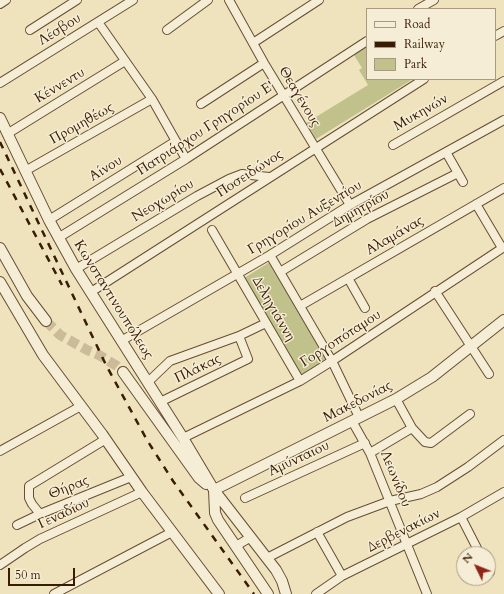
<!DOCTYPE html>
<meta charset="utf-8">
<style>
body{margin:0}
#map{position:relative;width:504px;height:594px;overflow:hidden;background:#efe3be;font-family:Cardo,serif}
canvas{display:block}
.legend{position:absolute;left:366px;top:8px;width:130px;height:72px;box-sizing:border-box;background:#f5edd5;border:1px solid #aa9981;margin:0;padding:5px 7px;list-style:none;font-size:12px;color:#391c04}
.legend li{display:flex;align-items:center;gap:8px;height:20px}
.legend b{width:20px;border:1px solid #aa9981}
.north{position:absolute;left:456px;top:546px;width:40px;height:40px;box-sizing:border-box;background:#f5edd5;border:1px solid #aa9981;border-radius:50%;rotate:313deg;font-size:11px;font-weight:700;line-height:16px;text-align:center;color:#391c04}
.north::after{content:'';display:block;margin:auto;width:14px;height:18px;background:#8f2418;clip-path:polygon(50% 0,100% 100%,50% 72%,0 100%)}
.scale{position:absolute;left:8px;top:568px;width:67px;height:18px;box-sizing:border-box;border:2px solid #391c04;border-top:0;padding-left:5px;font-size:12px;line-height:14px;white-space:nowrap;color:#391c04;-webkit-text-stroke:3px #f5edd5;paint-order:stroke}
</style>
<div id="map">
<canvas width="504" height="594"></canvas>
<ul class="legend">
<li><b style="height:5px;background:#f5edd5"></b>Road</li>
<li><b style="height:5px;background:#391c04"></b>Railway</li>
<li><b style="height:11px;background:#c1c18c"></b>Park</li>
</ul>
<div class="north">N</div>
<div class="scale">50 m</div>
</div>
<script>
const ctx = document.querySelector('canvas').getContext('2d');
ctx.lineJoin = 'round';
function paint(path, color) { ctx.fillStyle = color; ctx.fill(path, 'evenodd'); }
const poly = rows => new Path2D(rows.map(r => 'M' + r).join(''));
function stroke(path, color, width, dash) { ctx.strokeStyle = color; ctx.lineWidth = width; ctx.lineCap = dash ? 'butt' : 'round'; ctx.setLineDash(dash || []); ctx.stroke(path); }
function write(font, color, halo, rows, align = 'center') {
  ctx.font = font + ' Cardo,serif'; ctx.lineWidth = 3; ctx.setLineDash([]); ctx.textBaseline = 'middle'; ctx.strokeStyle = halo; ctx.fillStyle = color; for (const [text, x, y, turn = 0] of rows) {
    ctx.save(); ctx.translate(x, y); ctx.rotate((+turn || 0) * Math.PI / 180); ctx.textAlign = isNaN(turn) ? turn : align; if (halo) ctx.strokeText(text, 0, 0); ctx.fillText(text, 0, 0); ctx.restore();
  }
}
paint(poly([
 [367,46,367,79,413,79,316,139,306,123,368,85,359,70,362,68,354,55],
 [270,262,327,360,301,375,244,278]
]), '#c1c18c');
stroke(poly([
 [46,321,60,335,87,350,99,355,117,366,123,372]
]), '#cbbb99', 10, [10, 5]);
const minor = poly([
 [229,0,264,63,350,205],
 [0,4,6,0],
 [418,9,434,0],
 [98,22,152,99,186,159],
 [30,30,77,0],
 [167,30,208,0],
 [495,36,504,31],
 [253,43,319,0],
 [0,83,133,0],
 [201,104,264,63],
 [7,134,125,61],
 [393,145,504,81],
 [446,152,463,182],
 [25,171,152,99],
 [476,204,502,248],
 [49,220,176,141],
 [212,230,300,381],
 [58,238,186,159,367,41],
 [270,255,332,361,359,417],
 [76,269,197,196,229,179,242,174,269,177],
 [280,272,367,219,458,173],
 [348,278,365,308],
 [435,291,489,374],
 [91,292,424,79],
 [300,306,504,188],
 [121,341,270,255,350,205,504,120],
 [148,382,170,361,239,336,266,323],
 [396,399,412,428,425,442,431,443,470,414],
 [160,402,248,359,239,336],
 [352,421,370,453,427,594],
 [183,438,300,381,332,361,504,247],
 [0,451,81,406],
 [370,453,412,428],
 [245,498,365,443],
 [40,514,32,504,29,498,29,486,106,439],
 [461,517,480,554],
 [17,525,40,514,131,477],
 [317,532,342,576],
 [236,546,251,537],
 [267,558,347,517,390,501,421,494,437,487,468,467,504,440],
 [0,565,25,548,40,539,142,492],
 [488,568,490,572],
 [54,594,172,532],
 [316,594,342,576,461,517,504,492]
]);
const tertiary = poly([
 [0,118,49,220,76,269,183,438,214,490,276,570,282,581,286,594],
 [0,248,27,296,46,321],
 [0,282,43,355,102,434,142,492,219,594],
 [123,372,199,478,206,484],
 [214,490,396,399,432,377,504,320],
 [214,490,215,513,218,520,268,594]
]);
stroke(minor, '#664e32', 10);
stroke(tertiary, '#664e32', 12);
stroke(minor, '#f5edd5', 8);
stroke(tertiary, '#f5edd5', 10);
stroke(poly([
 [0,142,106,365,147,440,173,481,254,594],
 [0,169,62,285]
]), '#391c04', 2.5, [7, 7]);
write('14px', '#391c04', '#f5edd5', [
 ["Λέσβου",60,30,-32],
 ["Κέννεντυ",60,86,-31],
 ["Θεαγένους",299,97,59],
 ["Μυκηνών",421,113,-30],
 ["Προμηθέως",82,124,-29],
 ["Πατριάρχου Γρηγορίου E'",206,129,-33],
 ["Αίνου",106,169,-32],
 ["Ποσειδώνος",250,174,-33],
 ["Νεοχωρίου",163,201,-31],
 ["Δημητρίου",361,209,-29],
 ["Γρηγορίου Αυξεντίου",305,218,-31],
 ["Αλαμάνας",395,236,-30],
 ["Κωνσταντινουπόλεως",113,300,58],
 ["Δεληγιάννη",273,309,60],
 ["Γοργοπόταμου",341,339,-33],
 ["Πλάκας",198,369,-26],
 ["Μακεδονίας",358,402,-27],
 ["Αμύνταιου",299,459,-25],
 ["Λεωνίδου",395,479,68],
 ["Θήρας",69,488,-22],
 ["Γεναδίου",64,514,-25],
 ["Δερβενακίων",404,531,-27]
]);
</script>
